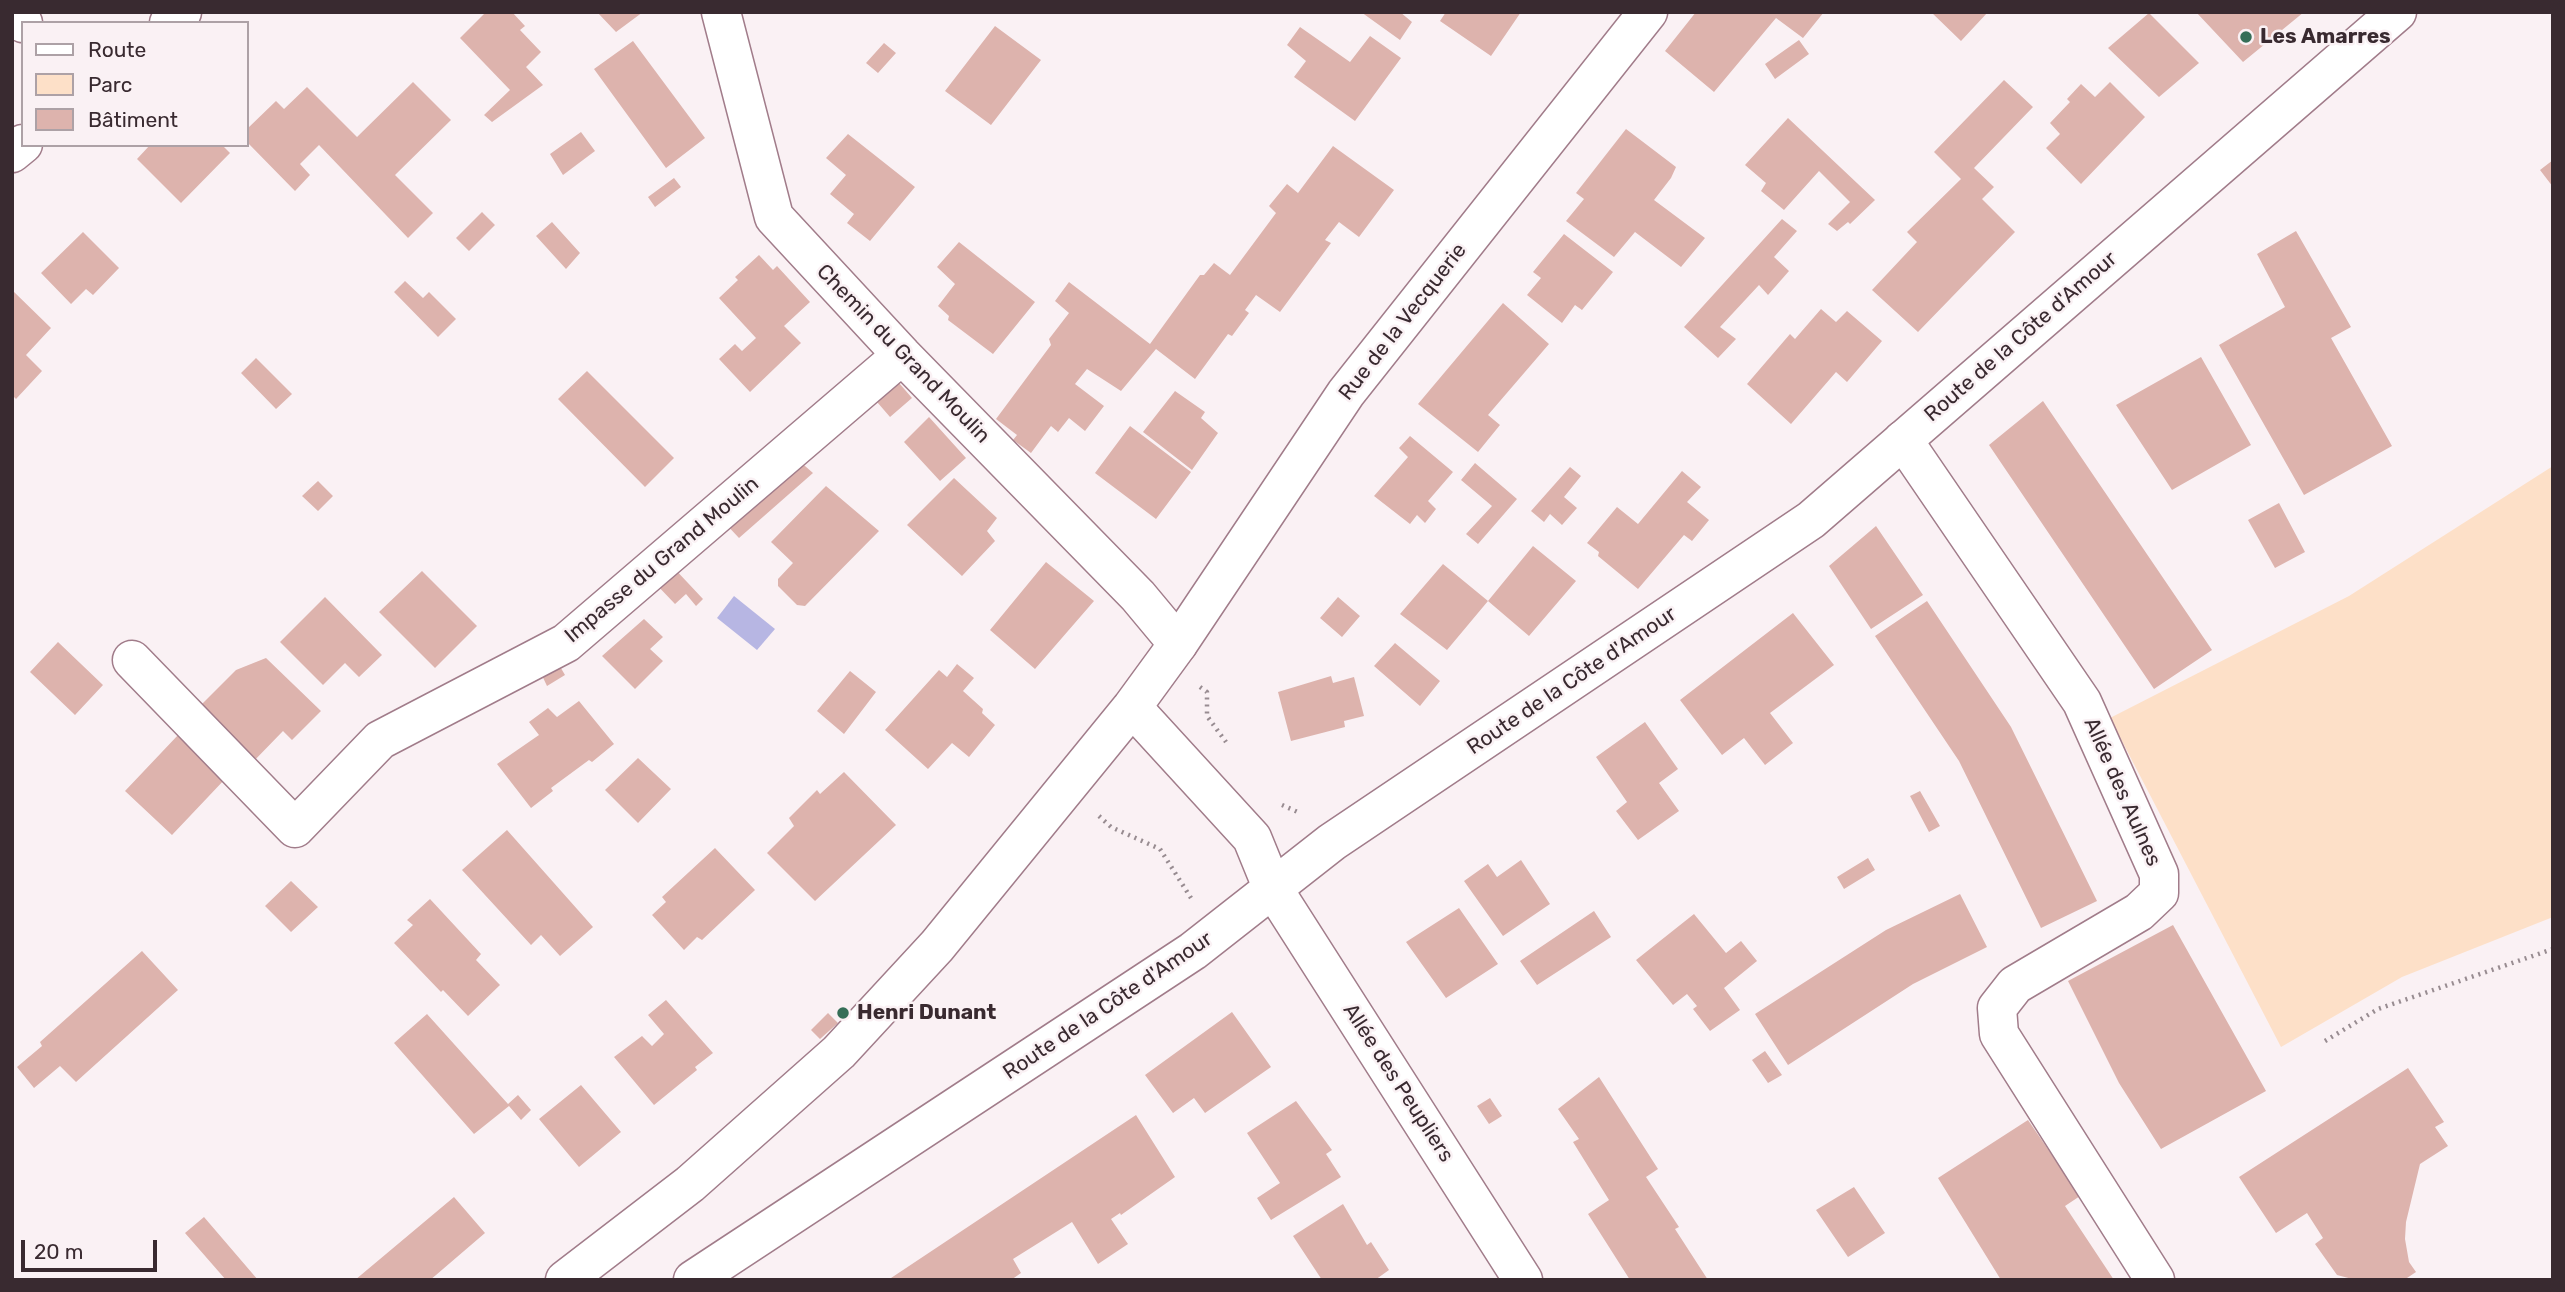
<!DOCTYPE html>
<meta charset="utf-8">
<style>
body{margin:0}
#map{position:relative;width:2565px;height:1292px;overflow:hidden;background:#faf1f4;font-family:Rubik,sans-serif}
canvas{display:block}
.frame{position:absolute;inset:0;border:14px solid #392a30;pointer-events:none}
.legend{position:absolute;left:21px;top:21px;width:228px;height:126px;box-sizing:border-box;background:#faf1f4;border:2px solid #ada1a6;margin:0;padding:9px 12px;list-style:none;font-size:21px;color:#392a30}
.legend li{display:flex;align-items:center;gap:14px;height:35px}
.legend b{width:35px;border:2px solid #ada1a6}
.scale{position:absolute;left:21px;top:1240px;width:136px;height:32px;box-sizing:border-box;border:4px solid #392a30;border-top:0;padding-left:9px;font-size:21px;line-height:24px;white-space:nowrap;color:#392a30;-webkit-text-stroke:5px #faf1f4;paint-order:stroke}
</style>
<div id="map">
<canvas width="2565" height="1292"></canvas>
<div class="frame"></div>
<ul class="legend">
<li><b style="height:9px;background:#fff"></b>Route</li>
<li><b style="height:19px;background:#fde0c8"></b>Parc</li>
<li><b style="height:19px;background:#ddb3ad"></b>Bâtiment</li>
</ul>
<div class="scale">20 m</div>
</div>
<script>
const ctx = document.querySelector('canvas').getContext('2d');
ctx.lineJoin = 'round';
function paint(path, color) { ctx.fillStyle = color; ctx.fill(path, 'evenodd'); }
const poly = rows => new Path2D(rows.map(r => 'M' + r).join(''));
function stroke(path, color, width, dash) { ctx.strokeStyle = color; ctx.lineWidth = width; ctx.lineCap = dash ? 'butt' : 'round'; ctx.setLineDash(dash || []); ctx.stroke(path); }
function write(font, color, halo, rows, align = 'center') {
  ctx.font = font + ' Rubik,sans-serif'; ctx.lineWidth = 5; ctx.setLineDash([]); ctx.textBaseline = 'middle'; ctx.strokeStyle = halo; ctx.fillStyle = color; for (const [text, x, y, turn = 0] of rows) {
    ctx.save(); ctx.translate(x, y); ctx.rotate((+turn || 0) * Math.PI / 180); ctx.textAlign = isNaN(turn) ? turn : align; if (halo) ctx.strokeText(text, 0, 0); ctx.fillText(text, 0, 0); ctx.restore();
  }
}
paint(poly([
 [2553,466,2553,917,2402,977,2281,1047,2110,718,2349,596]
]), '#fde0c8');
paint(poly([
 [734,596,775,629,757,650,717,618]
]), '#b7b6e3');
paint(poly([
 [486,12,512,12,525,26,520,30,541,52,526,67,543,85,492,122,484,115,510,90,460,38],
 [597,12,643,12,616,32],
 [1361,12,1400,12,1412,22,1400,40],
 [1446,12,1521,12,1491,56,1440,21],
 [1696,12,1824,12,1803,38,1776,18,1714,92,1665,51],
 [1931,12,1988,12,1961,41],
 [2196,12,2304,12,2243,62],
 [2149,13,2199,63,2159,97,2108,48],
 [995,26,1041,60,991,125,945,91],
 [1300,27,1350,62,1370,36,1401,58,1355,121,1294,77,1306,61,1287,45],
 [1799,40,1809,54,1775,79,1765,64],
 [633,41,705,138,666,168,594,69],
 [884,43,896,53,878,73,866,63],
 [2004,80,2033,107,1974,168,1994,187,1982,199,2015,232,1918,332,1872,290,1917,242,1907,232,1961,179,1934,152],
 [413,82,451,120,395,175,433,213,408,238,319,145,300,164,310,175,295,191,247,142,247,129,276,101,284,109,307,87,357,137],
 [2110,82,2145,117,2081,184,2046,148,2060,134,2050,123,2070,102,2067,99,2081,84,2095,97],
 [1788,118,1875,200,1850,224,1848,222,1837,231,1828,224,1850,202,1819,171,1784,210,1761,191,1766,183,1745,165],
 [1626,129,1676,167,1671,178,1654,200,1705,238,1681,267,1635,232,1614,257,1566,221,1584,199,1576,193],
 [581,132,595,151,563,175,550,154],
 [848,134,915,187,870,241,847,223,854,214,830,194,846,175,826,158],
 [150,145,222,145,230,153,181,203,137,159],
 [1333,146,1394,190,1359,237,1339,222,1325,240,1331,243,1280,312,1256,295,1245,310,1249,313,1232,336,1228,334,1195,379,1156,349,1121,391,1087,369,1075,384,1104,406,1085,431,1069,418,1058,432,1051,426,1031,453,1013,440,1017,435,996,419,1051,345,1049,339,1069,313,1055,301,1069,282,1150,344,1200,275,1204,275,1214,263,1230,275,1276,213,1269,206,1287,184,1298,193],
 [2553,160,2553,187,2540,170],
 [674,178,681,187,655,207,648,197],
 [482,212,495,225,469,251,456,238],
 [1782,219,1797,231,1774,257,1789,271,1768,295,1759,285,1720,327,1736,339,1718,358,1684,327],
 [552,222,580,253,566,269,536,236],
 [2296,231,2351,327,2331,338,2392,446,2304,495,2219,345,2285,307,2257,254],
 [83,232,119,268,93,295,86,289,71,304,41,273],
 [1564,234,1613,272,1582,310,1575,305,1562,323,1527,295,1541,278,1533,272],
 [959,242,1035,302,993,354,948,320,949,316,938,306,955,284,937,267],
 [759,255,773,270,777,266,810,302,784,326,801,343,750,392,719,359,735,344,742,351,756,338,719,298,738,280,735,277],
 [405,281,423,298,429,292,456,319,438,337,394,292],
 [12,290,51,328,26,355,42,371,16,399,12,395],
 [1503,303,1549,344,1488,415,1500,425,1478,452,1418,404],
 [1821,309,1836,322,1847,311,1882,341,1847,382,1836,372,1791,424,1747,384,1790,334,1795,339],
 [2201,357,2251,445,2172,490,2116,405],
 [256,358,292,394,276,409,241,373],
 [587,371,674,458,645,487,558,399],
 [893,376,912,398,890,417,871,395],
 [1175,391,1205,412,1201,418,1218,433,1192,470,1143,432],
 [2043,401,2212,650,2154,689,1989,445],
 [929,417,966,458,940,481,904,442],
 [1130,426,1191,472,1156,519,1095,473],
 [1410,436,1453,472,1428,501,1436,509,1425,523,1417,515,1410,524,1374,496,1408,457,1399,448],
 [797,459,813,473,739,538,724,522],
 [1475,463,1517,499,1478,544,1466,534,1492,506,1461,480],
 [1570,467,1581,476,1564,497,1577,508,1562,525,1550,514,1544,522,1531,511],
 [1682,471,1701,487,1687,502,1709,520,1692,541,1684,535,1638,589,1598,556,1599,552,1587,543,1617,507,1638,524],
 [954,478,997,518,987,531,995,541,962,576,907,525],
 [318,481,333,496,318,511,302,496],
 [826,486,879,531,805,606,797,605,778,586,778,579,793,563,771,542],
 [2279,503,2305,552,2275,568,2248,520],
 [1876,526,1923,595,1871,629,1829,566],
 [1533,546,1576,581,1529,636,1488,601],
 [1046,562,1094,601,1035,669,990,630],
 [1443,564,1488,601,1447,650,1400,614],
 [672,566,703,599,696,606,686,594,675,604,654,582],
 [422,571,477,626,435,668,379,612],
 [325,597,382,655,359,677,345,663,323,685,280,642],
 [1338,597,1360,616,1342,637,1320,618],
 [1927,601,2011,727,2097,901,2041,928,1959,761,1875,636],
 [1793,613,1834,665,1770,713,1793,743,1765,765,1744,738,1722,755,1680,700],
 [644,619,663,637,650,649,663,661,635,689,602,656],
 [58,642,103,685,75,715,30,672],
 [1395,643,1440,681,1420,706,1374,666],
 [266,658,321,711,292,740,283,731,250,765,195,711,236,670],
 [555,658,565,675,547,686,538,667],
 [957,664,974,678,963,691,983,709,982,713,995,725,969,757,952,743,928,769,885,730,939,670,947,677],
 [850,671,876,692,844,734,817,711],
 [1331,676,1333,683,1354,677,1364,716,1344,721,1345,727,1291,741,1278,692],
 [579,701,614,744,592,762,589,760,551,788,553,791,531,808,497,764,539,735,529,722,548,708,557,717],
 [1645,722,1678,769,1659,783,1679,811,1638,840,1616,811,1627,802,1596,757],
 [179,734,226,778,172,835,125,791],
 [638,758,671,789,638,823,605,790],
 [844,772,896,825,815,901,767,853,794,826,789,818,817,790,820,794],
 [1920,791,1940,826,1929,832,1910,796],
 [507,830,593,927,560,956,541,935,531,945,462,870],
 [715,848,755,890,702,940,697,937,684,950,652,915,666,902,662,897],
 [1868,858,1875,870,1844,889,1837,877],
 [1521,860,1550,904,1503,936,1464,881,1488,864,1497,877],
 [291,881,318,907,291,932,265,906],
 [1960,894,1987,947,1913,984,1788,1065,1755,1014,1886,930],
 [430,899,481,954,476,960,500,985,468,1016,443,990,441,992,394,943,413,925,407,920],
 [1459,908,1498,964,1446,998,1406,942],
 [1594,911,1611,937,1537,985,1520,961],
 [1694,914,1726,953,1741,941,1757,961,1724,988,1740,1010,1710,1031,1693,1009,1697,1006,1687,994,1673,1005,1636,960],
 [2173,925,2266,1091,2161,1149,2119,1083,2068,981],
 [142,951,178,990,76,1082,60,1066,34,1088,17,1067,42,1046,40,1042],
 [666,1000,713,1053,695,1067,697,1070,654,1105,614,1057,642,1036,652,1046,664,1034,648,1015],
 [1232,1012,1271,1067,1205,1113,1194,1098,1173,1113,1145,1075],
 [828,1013,838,1023,820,1039,811,1030],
 [427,1014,508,1104,518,1095,531,1110,521,1120,509,1106,474,1134,394,1043],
 [1765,1051,1782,1075,1768,1083,1752,1060],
 [2408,1068,2444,1122,2435,1127,2448,1146,2420,1164,2406,1222,2405,1239,2409,1262,2416,1272,2404,1280,2356,1280,2337,1275,2315,1244,2323,1238,2307,1213,2276,1233,2239,1177],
 [1599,1077,1658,1169,1646,1177,1679,1227,1675,1229,1708,1280,1630,1280,1588,1214,1609,1200,1573,1142,1579,1139,1558,1109],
 [581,1085,621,1132,579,1167,539,1119],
 [1490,1098,1502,1116,1489,1124,1477,1106],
 [1296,1101,1332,1150,1326,1154,1341,1177,1271,1220,1257,1198,1280,1183,1247,1133],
 [1136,1115,1175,1177,1121,1215,1120,1213,1111,1219,1128,1244,1098,1264,1072,1222,1013,1259,1021,1273,1011,1280,888,1280],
 [2028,1120,2080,1196,2065,1206,2114,1280,2001,1280,1938,1178],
 [1854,1187,1885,1233,1848,1257,1816,1210],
 [454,1197,485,1233,436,1275,430,1280,355,1280],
 [1343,1204,1367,1245,1371,1242,1389,1270,1375,1280,1322,1280,1293,1236],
 [204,1217,258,1280,226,1280,185,1233]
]), '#ddb3ad');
const street = poly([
 [721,12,774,217,902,355,1138,596,1178,644],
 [12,14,23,23],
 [169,23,182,12],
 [12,153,23,144],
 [1903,440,2082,702,2159,874,2159,893,2139,912,2015,985,1997,1008,1999,1034,2155,1280],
 [132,660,295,828,380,740,566,643,902,355],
 [1272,887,1523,1280]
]);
const secondary = poly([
 [1132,707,1252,838,1272,887],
 [565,1280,690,1184,839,1052,937,946,1132,707,1178,644,1346,393,1648,12],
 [693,1280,1193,951,1332,842,1811,520,2397,12]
]);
stroke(street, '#a17c8a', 41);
stroke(secondary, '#a17c8a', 41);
stroke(poly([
 [1200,687,1207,692,1207,716,1226,742],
 [1282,805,1300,813],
 [1099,816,1111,827,1160,849,1191,898],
 [2325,1041,2378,1009,2553,949]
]), '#988c91', 4.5, [2, 5]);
stroke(street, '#fff', 38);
stroke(secondary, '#fff', 38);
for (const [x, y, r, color] of [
 [2246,37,7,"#356e57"],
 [843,1013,7,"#356e57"]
]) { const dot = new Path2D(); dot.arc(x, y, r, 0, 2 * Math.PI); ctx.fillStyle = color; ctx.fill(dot); stroke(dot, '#faf1f4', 2.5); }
write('bold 21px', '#392a30', '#faf1f4', [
 ["Les Amarres",2260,37],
 ["Henri Dunant",857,1013]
], 'left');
write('21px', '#392a30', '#faf1f4', [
 ["Rue de la Vecquerie",1403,322,-52],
 ["Route de la Côte d'Amour",2021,337,-41],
 ["Chemin du Grand Moulin",903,354,46],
 ["Impasse du Grand Moulin",662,560,-40],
 ["Route de la Côte d'Amour",1572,681,-34],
 ["Allée des Aulnes",2122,792,66],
 ["Route de la Côte d'Amour",1108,1006,-34],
 ["Allée des Peupliers",1398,1083,57]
]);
</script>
